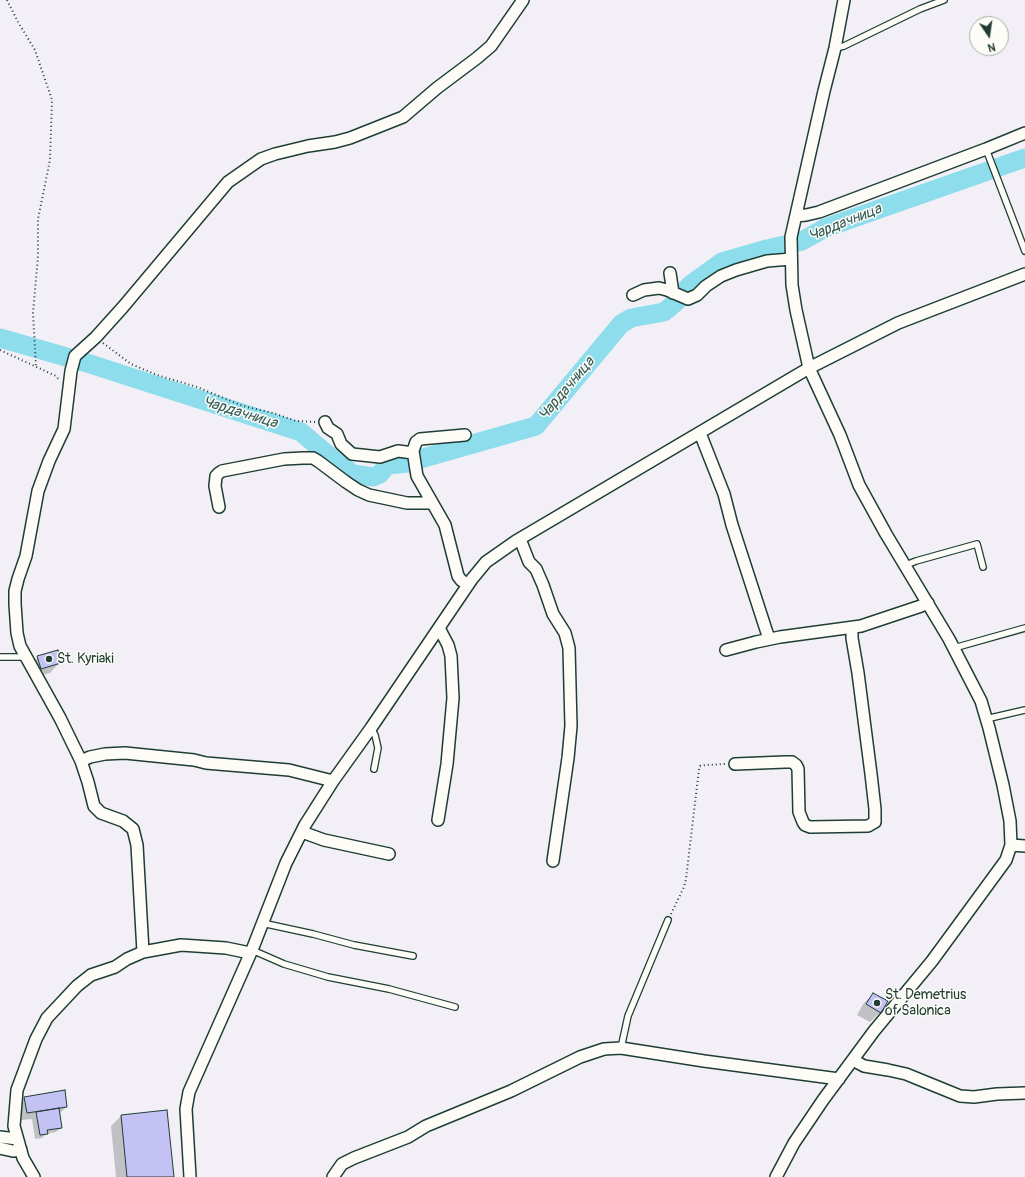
<!DOCTYPE html>
<meta charset="utf-8">
<style>
body{margin:0}
#map{position:relative;width:1025px;height:1177px;overflow:hidden;background:#f2f0f6;font-family:Pangolin,sans-serif}
canvas{display:block}
.north{position:absolute;left:969px;top:16px;width:40px;height:40px;box-sizing:border-box;background:#fdfcf7;border:1px solid #a4b0a9;border-radius:50%;rotate:167deg;font-size:11px;font-weight:700;line-height:16px;text-align:center;color:#1f3d34}
.north::after{content:'';display:block;margin:auto;width:14px;height:18px;background:#1f3d34;clip-path:polygon(50% 0,100% 100%,50% 72%,0 100%)}
</style>
<div id="map">
<canvas width="1025" height="1177"></canvas>
<div class="north">N</div>
</div>
<script>
const ctx = document.querySelector('canvas').getContext('2d');
ctx.lineJoin = 'round';
function paint(path, color) { ctx.fillStyle = color; ctx.fill(path, 'evenodd'); }
const poly = rows => new Path2D(rows.map(r => 'M' + r).join(''));
function stroke(path, color, width, dash) { ctx.strokeStyle = color; ctx.lineWidth = width; ctx.lineCap = dash ? 'butt' : 'round'; ctx.setLineDash(dash || []); ctx.stroke(path); }
function write(font, color, halo, rows, align = 'center') {
  ctx.font = font + ' Pangolin,sans-serif'; ctx.lineWidth = 3; ctx.setLineDash([]); ctx.textBaseline = 'middle'; ctx.strokeStyle = halo; ctx.fillStyle = color; for (const [text, x, y, turn = 0] of rows) {
    ctx.save(); ctx.translate(x, y); ctx.rotate((+turn || 0) * Math.PI / 180); ctx.textAlign = isNaN(turn) ? turn : align; if (halo) ctx.strokeText(text, 0, 0); ctx.fillText(text, 0, 0); ctx.restore();
  }
}
paint(poly([
 [38,657,60,662,50,673,31,678,27,667],
 [873,994,880,1012,870,1022,857,1015,863,1004],
 [25,1097,66,1107,59,1114,61,1128,56,1132,46,1134,42,1138,35,1139,32,1119,20,1120,17,1105],
 [166,1111,173,1177,116,1177,111,1126,121,1116]
]), '#0003');
stroke(poly([
 [0,338,87,363,301,432,335,461,353,474,373,477,380,474,387,465,409,463,420,459,536,426,621,324,631,318,664,312,676,302,690,285,722,262,767,249,802,241,825,228,1025,158]
]), '#8eddec', 19);
const building = poly([
 [58,650,61,663,41,669,37,656,58,650],
 [873,993,888,1001,881,1013,866,1004,873,993],
 [65,1090,67,1107,27,1113,24,1097,65,1090],
 [59,1108,62,1128,47,1130,48,1134,40,1135,36,1112,59,1108],
 [167,1110,174,1177,127,1177,121,1115,167,1110]
]);
paint(building, '#c4c1f4');
stroke(building, '#1f3d34', 1);
const lane = poly([
 [835,48,844,46,920,9,944,0],
 [986,149,1025,251],
 [906,565,916,561,977,544,983,567],
 [954,648,1025,628],
 [0,657,25,657],
 [986,719,1025,710],
 [371,728,375,735,378,748,374,769],
 [262,923,313,934,354,945,413,956],
 [252,950,284,964,328,977,389,989,455,1007],
 [621,1048,628,1016,668,920]
]);
const street = poly([
 [796,216,806,215,819,212,986,149,1025,133],
 [670,273,673,293],
 [633,295,644,290,659,288,667,290,688,299,697,295,706,286,721,276,736,270,767,261,791,259],
 [325,422,328,428,337,434,341,444,352,454,380,457,398,451,413,453],
 [700,433,724,494,732,525,769,639],
 [465,435,420,439,416,442,413,451,417,476,445,525,458,576,461,580,468,585],
 [219,507,215,486,216,476,219,473,222,471,284,459,303,458,313,458,318,461,346,482,358,490,369,495,407,503,432,503],
 [520,539,529,562,536,569,543,585,553,614,565,633,569,648,571,726,568,758,553,861],
 [726,650,756,642,780,637,861,626,921,606,928,603],
 [81,761,90,757,105,754,125,753,194,760,206,763,289,770,333,781],
 [735,764,785,762,792,762,796,765,798,769,799,812,803,822,805,825,810,827,868,826,875,822,875,809,871,774,858,673,852,638,852,628],
 [438,820,447,764,453,698,451,656,448,645,439,628],
 [302,832,324,840,389,854],
 [1011,845,1025,846],
 [143,952,137,845,133,829,123,821,101,813,94,806,88,782,81,761,60,718,20,646,17,633,15,604,15,591,18,579,26,556,38,491,49,461,64,429,71,371,75,356,96,337,123,307,228,182,261,159,275,154,308,146,335,142,350,138,403,117,437,88,477,58,491,46,523,0],
 [853,1060,864,1066,888,1070,906,1074,960,1096,974,1097,997,1094,1025,1093],
 [0,1137,17,1139],
 [0,1148,13,1151,21,1150],
 [34,1177,23,1158,14,1126,17,1090,36,1039,47,1018,77,986,91,975,115,967,127,959,143,952,181,945,226,948,250,953],
 [190,1177,186,1109,189,1092,252,950,286,863,305,825,333,781,371,728,472,579,486,562,516,541,809,368,898,323,1025,274],
 [333,1177,342,1164,354,1158,408,1137,426,1126,511,1091,580,1057,604,1049,621,1048,704,1061,839,1079],
 [776,1177,794,1143,823,1100,874,1031,932,961,1006,860,1011,845,1010,821,1003,785,989,728,981,701,949,639,886,534,859,485,840,435,809,368,796,310,792,285,791,237,824,91,835,48,844,0]
]);
stroke(lane, '#1f3d34', 8);
stroke(street, '#1f3d34', 14);
stroke(poly([
 [7,0,18,22,35,50,52,100,50,160,38,219,38,256,33,313,36,367],
 [103,343,131,364,157,375,197,387,243,406,273,413,296,421,316,422],
 [0,350,56,376,59,380],
 [671,914,684,887,686,879,699,769,700,766,706,765,725,764]
]), '#1f3d34', 2, [1, 3]);
stroke(lane, '#fdfcf7', 5.5);
stroke(street, '#fdfcf7', 11);
for (const [x, y, r, color] of [
 [49,659,4,"#1f3d34"],
 [877,1003,4,"#1f3d34"]
]) { const dot = new Path2D(); dot.arc(x, y, r, 0, 2 * Math.PI); ctx.fillStyle = color; ctx.fill(dot); stroke(dot, '#fdfcf7', 1.5); }
write('14px', '#1f3d34', '#fdfcf7', [
 ["St. Kyriaki",57,659],
 ["St. Demetrius",885,995],
 ["of Salonica",885,1011]
], 'left');
write('italic 15px', '#355d59', '#fdfcf7', [
 ["Чардачница",845,223,-22],
 ["Чардачница",567,389,-50],
 ["Чардачница",240,413,17]
]);
</script>
